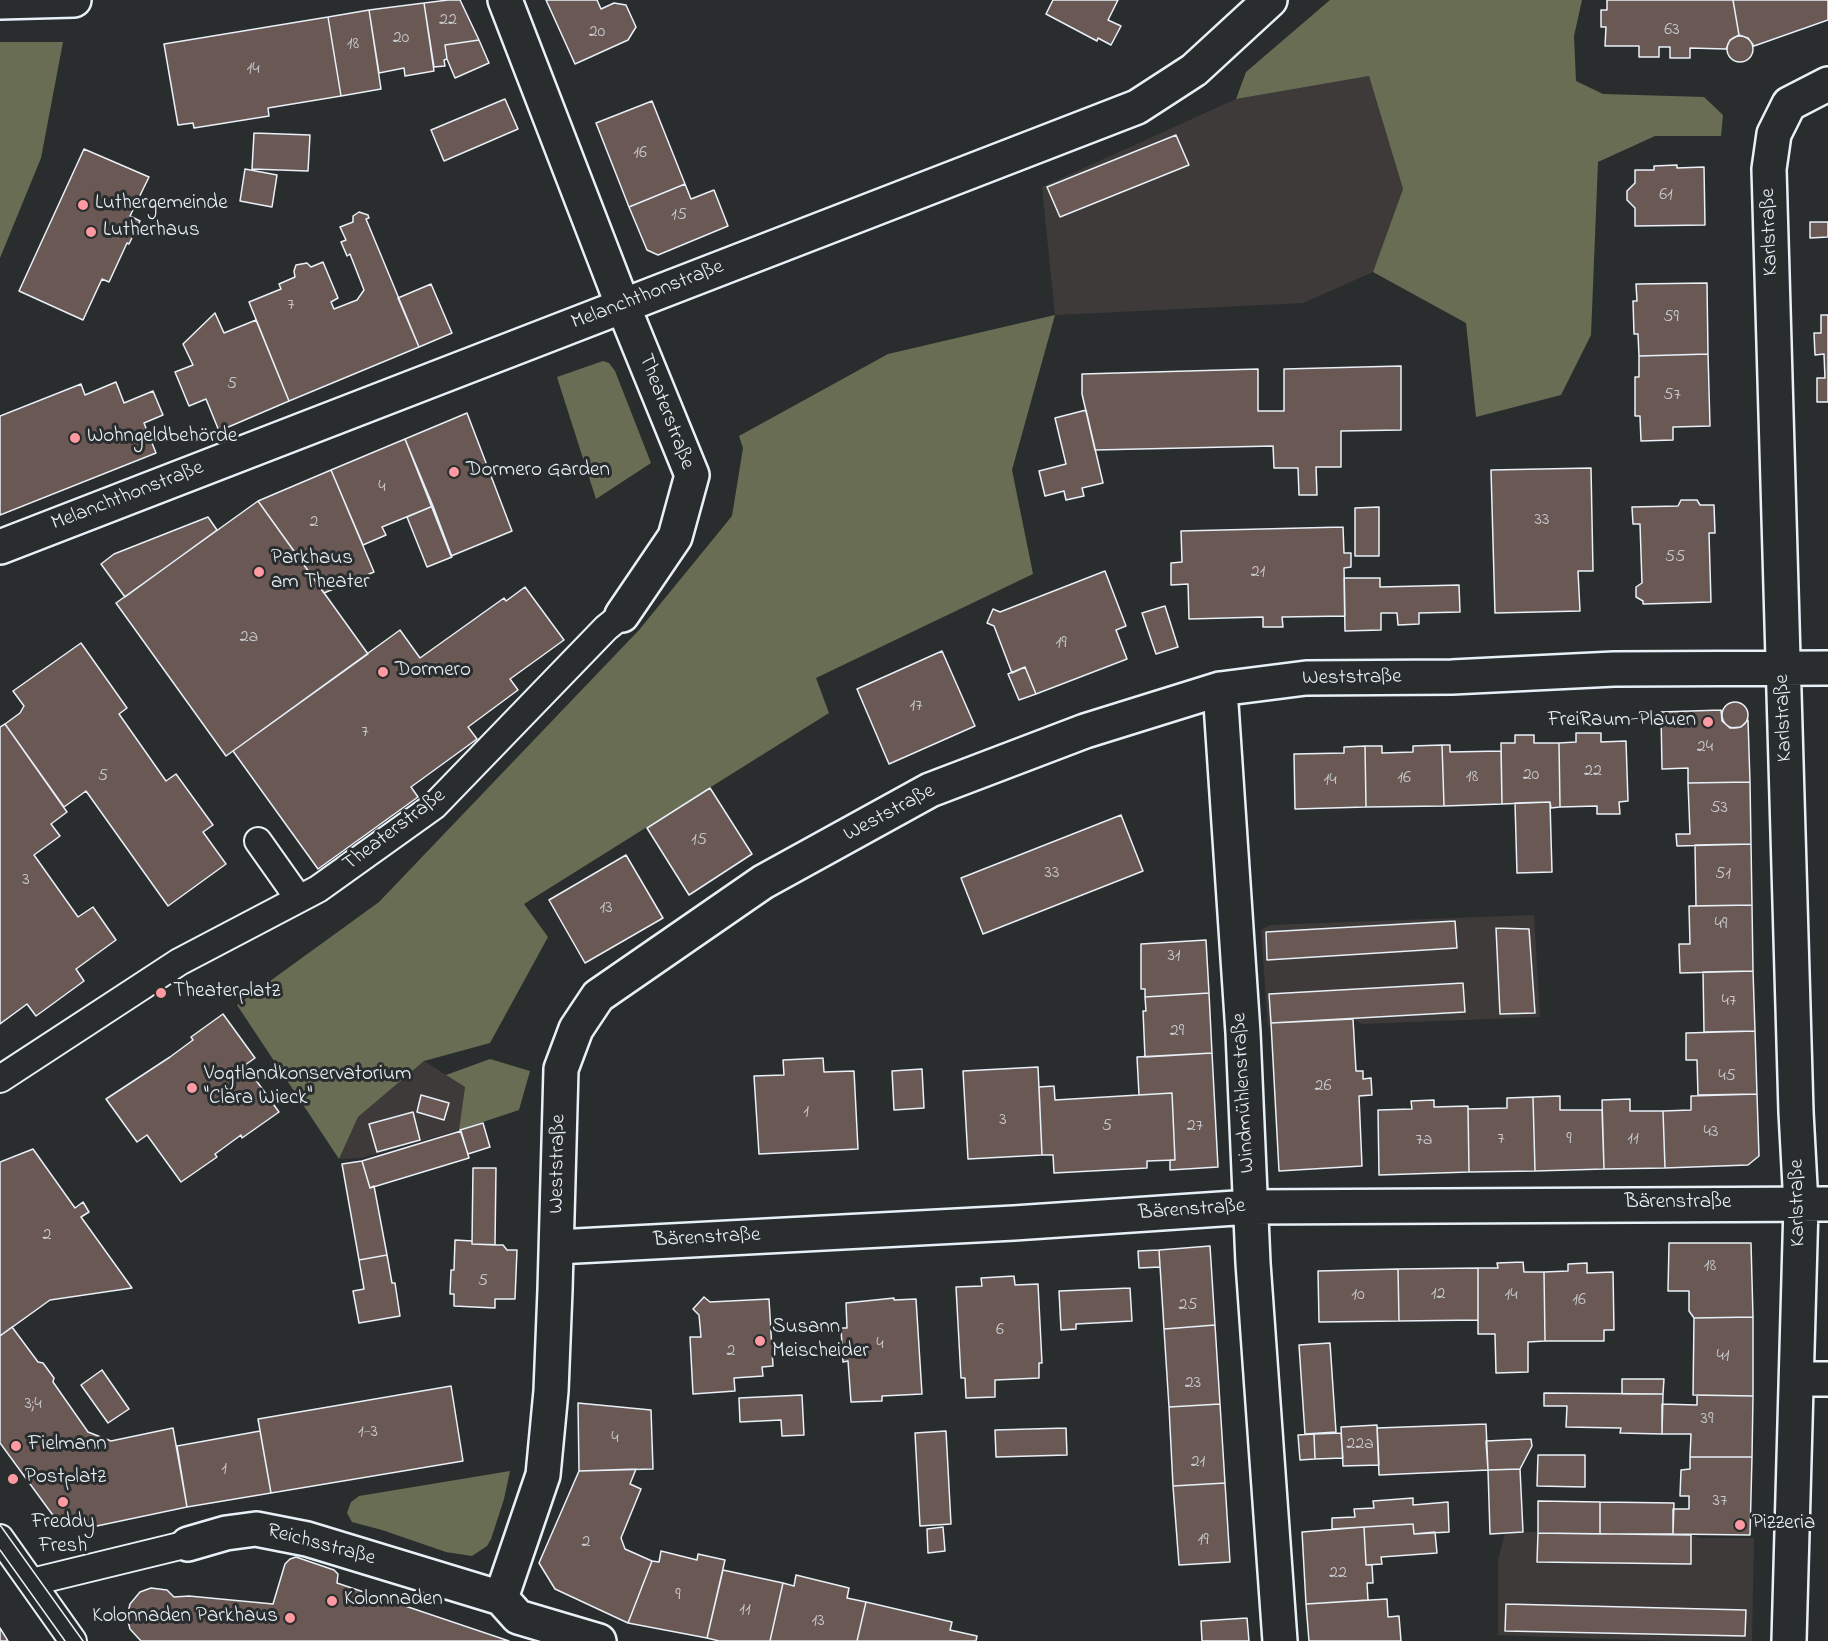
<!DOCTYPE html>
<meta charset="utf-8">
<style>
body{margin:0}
canvas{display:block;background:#2a2d2e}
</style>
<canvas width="1828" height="1641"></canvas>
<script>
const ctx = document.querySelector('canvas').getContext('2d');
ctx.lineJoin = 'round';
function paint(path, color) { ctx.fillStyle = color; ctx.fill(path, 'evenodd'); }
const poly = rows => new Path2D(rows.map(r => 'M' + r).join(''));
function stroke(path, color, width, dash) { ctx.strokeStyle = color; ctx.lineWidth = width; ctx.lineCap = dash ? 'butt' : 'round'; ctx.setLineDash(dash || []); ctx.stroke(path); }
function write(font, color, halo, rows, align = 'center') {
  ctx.font = font + ' "Indie Flower",sans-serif'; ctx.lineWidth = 6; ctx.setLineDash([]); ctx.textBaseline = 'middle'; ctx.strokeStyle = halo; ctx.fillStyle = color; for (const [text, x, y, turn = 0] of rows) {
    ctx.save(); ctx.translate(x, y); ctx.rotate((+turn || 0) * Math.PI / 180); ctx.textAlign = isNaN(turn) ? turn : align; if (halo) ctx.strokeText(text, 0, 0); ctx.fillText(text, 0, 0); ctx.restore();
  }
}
paint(poly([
 [1369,76,1403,189,1373,272,1303,303,1055,315,1042,187,1236,99],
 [1534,915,1540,1017,1362,1024,1353,1019,1271,1023,1268,1028,1261,930,1270,925],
 [424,1061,465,1087,459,1130,362,1158,339,1159,358,1117],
 [1523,1532,1691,1535,1699,1538,1754,1538,1752,1641,1665,1641,1498,1635,1498,1560,1505,1533]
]), '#3d3a39');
paint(poly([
 [1330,0,1582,0,1574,36,1576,81,1603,94,1704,97,1723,115,1721,136,1655,136,1598,162,1591,335,1561,395,1476,417,1466,323,1373,272,1403,189,1369,76,1236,99,1246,72],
 [0,42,63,42,41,158,0,258],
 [1055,315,1012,470,1033,574,816,678,829,713,524,904,548,937,490,1043,424,1061,358,1117,339,1159,237,1005,379,902,639,630,732,516,743,448,739,436,888,354],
 [603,361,609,363,615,371,651,463,596,499,557,377],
 [490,1059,530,1071,519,1110,459,1130,465,1087,446,1075],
 [510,1471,504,1499,491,1539,487,1546,472,1556,446,1552,382,1530,352,1522,347,1513,351,1502,359,1496]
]), '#686d53');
const building = poly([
 [448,0,460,0,479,40,445,45,447,59,444,60,445,66,434,67,424,3,448,0],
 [546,0,597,0,601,9,614,3,626,5,636,27,628,40,575,64,546,0],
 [1053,0,1118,0,1108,20,1121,26,1111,45,1098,38,1097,41,1046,14,1053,0],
 [1607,0,1733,0,1739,35,1730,40,1726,49,1690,48,1690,58,1670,58,1670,47,1659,47,1659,57,1639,57,1639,46,1605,46,1606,27,1601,27,1601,10,1607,10,1607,0],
 [1733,0,1828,0,1828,20,1754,46,1748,38,1739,35,1733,0],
 [424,3,434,71,405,76,404,68,379,73,369,10,424,3],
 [369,10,381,89,341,96,328,17,369,10],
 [328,17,341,96,268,108,269,116,194,128,193,123,178,125,164,44,328,17],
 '1727 49a13 13 0 1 1 26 0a13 13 0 1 1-26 0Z',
 [479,40,489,63,455,78,447,59,445,45,479,40],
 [505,99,518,129,444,161,431,130,505,99],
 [652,101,685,184,629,207,596,123,652,101],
 [254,133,310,135,308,171,252,169,254,133],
 [1176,135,1189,165,1060,217,1047,187,1176,135],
 [84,149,149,177,130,216,140,221,129,244,127,243,109,282,102,279,83,320,19,291,84,149],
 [1677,165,1677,168,1704,167,1705,225,1635,226,1635,208,1627,200,1627,191,1635,183,1635,170,1654,170,1654,166,1677,165],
 [245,169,277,175,272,207,240,201,245,169],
 [685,184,691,199,714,190,728,226,658,255,647,250,629,207,685,184],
 [359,212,368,215,369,218,366,219,419,347,289,401,249,302,281,289,279,284,295,277,294,271,296,265,307,263,311,267,323,262,338,298,331,302,334,309,357,300,364,290,350,254,347,256,341,242,346,240,340,227,353,222,353,216,359,212],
 [1810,222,1828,222,1828,237,1810,238,1810,222],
 [1707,283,1708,354,1639,356,1638,334,1634,334,1633,301,1637,301,1636,284,1707,283],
 [431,284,452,333,419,347,398,298,431,284],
 [215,313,224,333,256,320,289,401,219,431,206,399,189,406,175,372,193,365,183,344,215,313],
 [1821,315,1828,315,1828,402,1817,402,1817,378,1825,378,1824,354,1815,355,1814,333,1821,333,1821,315],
 [1708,354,1710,426,1673,427,1673,440,1641,441,1640,416,1635,416,1635,377,1639,377,1639,356,1708,354],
 [1401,366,1401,430,1341,431,1341,467,1316,467,1317,495,1299,495,1298,468,1274,468,1273,446,1095,450,1082,394,1082,374,1258,369,1258,411,1284,411,1284,369,1401,366],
 [116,382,124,403,153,391,163,415,144,423,156,453,0,515,0,416,81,384,85,395,116,382],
 [1086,410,1103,483,1082,488,1084,496,1066,500,1064,491,1045,496,1039,471,1066,464,1055,418,1086,410],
 [467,413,512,531,451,556,405,439,467,413],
 [405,439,433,506,382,527,386,535,363,545,331,470,405,439],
 [1591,468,1593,571,1578,571,1580,611,1495,613,1491,470,1591,468],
 [331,470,374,572,324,593,258,501,331,470],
 [1681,500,1697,500,1700,505,1714,505,1715,533,1709,533,1711,602,1643,604,1643,601,1636,597,1636,587,1642,583,1640,524,1633,524,1632,507,1678,506,1681,500],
 [258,501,368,654,226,756,116,603,258,501],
 [433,506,452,557,427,567,407,517,433,506],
 [1379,507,1379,556,1355,556,1355,508,1379,507],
 [208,517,217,530,125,597,101,564,114,554,208,517],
 [1343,527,1344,553,1351,553,1351,567,1344,568,1345,616,1282,617,1283,627,1263,627,1263,617,1189,619,1188,584,1171,585,1171,563,1182,562,1181,531,1343,527],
 [1105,571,1126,626,1116,630,1127,659,1036,694,1025,667,1012,673,994,626,987,623,993,609,1000,612,1105,571],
 [1344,578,1380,578,1380,587,1459,585,1460,612,1419,613,1419,624,1398,625,1397,613,1381,613,1381,630,1345,631,1344,578],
 [525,587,564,640,510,679,518,690,468,727,477,739,411,787,418,797,318,869,233,751,400,630,420,658,504,598,506,601,525,587],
 [1165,606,1178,647,1156,654,1142,613,1165,606],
 [81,643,127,708,119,714,166,781,176,774,213,825,203,832,226,864,168,906,86,791,64,807,5,724,20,713,24,706,13,691,81,643],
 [942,651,975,726,889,764,857,689,942,651],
 [1025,667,1036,694,1019,700,1008,674,1025,667],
 '1722 715a13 13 0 1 1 26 0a13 13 0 1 1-26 0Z',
 [1721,710,1722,721,1730,728,1741,727,1748,720,1750,782,1688,783,1688,768,1662,769,1661,712,1721,710],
 [5,724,67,812,51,824,60,836,34,855,78,917,93,907,116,940,76,969,84,981,36,1016,27,1004,0,1024,0,727,5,724],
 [1576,733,1601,733,1601,742,1626,741,1628,801,1619,802,1620,814,1597,814,1597,806,1560,807,1559,743,1576,742,1576,733],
 [1515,735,1534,735,1534,743,1559,743,1560,807,1551,808,1550,802,1502,804,1501,743,1515,743,1515,735],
 [1442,745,1450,745,1450,752,1501,751,1502,804,1444,806,1442,745],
 [1442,745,1444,806,1366,807,1365,746,1382,746,1382,753,1413,752,1413,746,1442,745],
 [1365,746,1366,807,1295,809,1294,754,1344,753,1344,747,1365,746],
 [1750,782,1751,844,1677,846,1676,834,1690,834,1688,783,1750,782],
 [710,788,752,854,689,895,647,828,710,788],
 [1550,802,1552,872,1517,873,1515,803,1550,802],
 [1121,815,1143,871,983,934,961,878,1121,815],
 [1751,844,1752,905,1696,906,1695,845,1751,844],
 [626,855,663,918,585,963,549,900,626,855],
 [1752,905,1753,971,1680,973,1679,944,1690,944,1689,906,1752,905],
 [1455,921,1457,948,1267,960,1266,932,1455,921],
 [1496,928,1529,929,1535,1013,1500,1014,1496,928],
 [1206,940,1209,993,1145,997,1145,989,1141,989,1141,944,1206,940],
 [1753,971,1755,1031,1704,1032,1703,972,1753,971],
 [1463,983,1465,1012,1271,1023,1269,994,1463,983],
 [1209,993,1212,1053,1145,1057,1143,1011,1146,1011,1145,997,1209,993],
 [223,1014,255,1058,245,1065,279,1112,242,1138,241,1135,215,1154,217,1157,181,1182,147,1135,137,1142,106,1099,170,1057,193,1040,191,1037,223,1014],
 [1353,1019,1356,1071,1363,1071,1363,1079,1371,1078,1372,1095,1359,1096,1362,1166,1279,1171,1271,1023,1353,1019],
 [1755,1031,1757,1094,1698,1095,1697,1060,1686,1060,1686,1033,1755,1031],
 [1212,1053,1218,1167,1170,1170,1170,1160,1175,1160,1172,1093,1139,1095,1137,1057,1212,1053],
 [823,1058,824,1072,854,1071,858,1149,759,1154,754,1076,784,1075,783,1060,823,1058],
 [1038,1067,1042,1155,968,1159,963,1071,1038,1067],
 [922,1069,924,1108,894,1110,892,1071,922,1069],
 [1054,1086,1055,1100,1172,1093,1175,1160,1147,1161,1147,1168,1054,1173,1053,1155,1042,1155,1039,1087,1054,1086],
 [1757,1094,1759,1156,1748,1165,1665,1168,1663,1111,1691,1110,1691,1096,1757,1094],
 [421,1095,449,1103,444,1120,417,1112,421,1095],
 [1560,1096,1560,1110,1602,1110,1604,1169,1535,1171,1533,1097,1560,1096],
 [1533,1097,1535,1171,1469,1172,1468,1109,1507,1108,1507,1098,1533,1097],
 [1630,1099,1630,1111,1663,1111,1665,1168,1604,1169,1602,1100,1630,1099],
 [1434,1100,1434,1107,1468,1106,1469,1172,1379,1175,1378,1110,1412,1109,1411,1101,1434,1100],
 [413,1112,420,1140,377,1152,369,1124,413,1112],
 [483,1123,490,1147,468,1154,460,1130,483,1123],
 [461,1131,469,1158,370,1188,362,1161,461,1131],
 [33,1149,75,1208,83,1202,89,1212,81,1217,132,1288,50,1300,0,1336,0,1162,33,1149],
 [362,1161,370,1188,374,1186,387,1255,359,1260,342,1164,362,1161],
 [473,1168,496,1168,495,1245,472,1244,473,1168],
 [455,1240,472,1241,472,1244,503,1245,507,1250,517,1250,515,1299,495,1299,495,1308,454,1306,454,1294,450,1294,451,1270,454,1270,455,1240],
 [1669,1243,1751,1243,1753,1317,1694,1318,1689,1311,1689,1291,1668,1291,1669,1243],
 [1210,1246,1215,1325,1164,1329,1159,1250,1210,1246],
 [1159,1250,1160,1267,1139,1268,1138,1251,1159,1250],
 [387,1255,392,1283,395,1283,400,1316,359,1323,353,1291,364,1289,359,1260,387,1255],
 [1523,1262,1524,1272,1544,1272,1545,1341,1528,1342,1528,1372,1496,1373,1495,1334,1478,1334,1478,1268,1498,1268,1497,1263,1523,1262],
 [1587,1263,1587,1273,1613,1272,1614,1330,1604,1330,1604,1341,1545,1341,1544,1272,1568,1271,1568,1264,1587,1263],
 [1478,1268,1478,1320,1399,1321,1398,1269,1478,1268],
 [1398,1269,1399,1321,1319,1322,1318,1271,1398,1269],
 [1014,1276,1015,1285,1038,1284,1042,1363,1039,1363,1039,1378,995,1380,995,1397,966,1398,965,1378,961,1378,956,1287,982,1286,981,1278,1014,1276],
 [1130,1288,1132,1321,1076,1324,1076,1329,1061,1330,1059,1291,1130,1288],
 [704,1297,710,1302,769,1299,773,1366,762,1367,763,1376,734,1378,735,1391,693,1394,690,1337,701,1337,699,1315,693,1309,704,1297],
 [894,1298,894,1300,916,1299,922,1394,882,1396,882,1401,851,1402,848,1361,843,1362,841,1328,847,1328,846,1303,894,1298],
 [1753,1317,1753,1396,1693,1395,1694,1318,1753,1317],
 [1215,1325,1220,1404,1169,1407,1164,1329,1215,1325],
 [12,1327,38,1362,43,1363,54,1378,53,1382,88,1432,111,1441,173,1428,187,1507,92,1527,70,1523,52,1514,0,1443,0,1336,12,1327],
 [1330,1343,1336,1432,1305,1434,1299,1345,1330,1343],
 [102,1370,129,1409,108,1423,81,1385,102,1370],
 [1622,1379,1664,1379,1663,1394,1622,1394,1622,1379],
 [451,1386,463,1461,271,1493,258,1419,451,1386],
 [1544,1393,1663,1394,1662,1434,1620,1433,1621,1428,1566,1427,1567,1406,1544,1406,1544,1393],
 [802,1395,804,1435,782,1436,781,1420,740,1422,739,1398,802,1395],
 [1697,1395,1753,1396,1752,1457,1690,1457,1691,1434,1662,1434,1662,1404,1697,1405,1697,1395],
 [578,1403,651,1410,653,1469,579,1471,578,1403],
 [1220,1404,1225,1483,1173,1486,1169,1407,1220,1404],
 [1486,1424,1488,1470,1379,1475,1377,1428,1486,1424],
 [1377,1425,1379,1465,1343,1466,1341,1427,1377,1425],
 [1066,1428,1067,1455,996,1457,995,1430,1066,1428],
 [260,1431,271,1493,187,1507,177,1446,260,1431],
 [946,1431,951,1524,920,1526,915,1433,946,1431],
 [1341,1433,1343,1458,1315,1459,1314,1434,1341,1433],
 [1314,1434,1315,1459,1300,1460,1298,1435,1314,1434],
 [1531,1439,1532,1446,1520,1469,1488,1470,1486,1441,1531,1439],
 [1538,1455,1585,1455,1585,1487,1537,1486,1538,1455],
 [1690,1457,1752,1457,1750,1535,1673,1534,1673,1509,1689,1509,1689,1496,1680,1496,1681,1470,1690,1469,1690,1457],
 [636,1469,630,1484,641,1489,621,1538,625,1549,652,1561,628,1623,555,1589,539,1563,579,1471,636,1469],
 [1520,1469,1523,1532,1490,1534,1488,1470,1520,1469],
 [1225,1483,1230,1562,1179,1565,1173,1486,1225,1483],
 [1413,1498,1413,1505,1448,1502,1449,1532,1414,1534,1413,1524,1332,1529,1332,1518,1355,1517,1354,1509,1374,1508,1373,1501,1413,1498],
 [1538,1501,1600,1502,1600,1534,1538,1533,1538,1501],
 [1600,1502,1674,1503,1673,1534,1600,1534,1600,1502],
 [1413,1524,1414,1534,1435,1532,1437,1553,1381,1557,1382,1564,1366,1565,1364,1527,1413,1524],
 [943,1527,945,1551,928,1553,927,1529,943,1527],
 [1364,1527,1366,1565,1372,1565,1373,1583,1367,1583,1368,1600,1306,1604,1302,1532,1364,1527],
 [1538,1533,1691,1535,1691,1564,1537,1562,1538,1533],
 [661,1551,697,1560,698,1554,725,1560,707,1638,628,1623,652,1561,659,1562,661,1551],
 [296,1557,334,1570,338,1574,337,1583,509,1641,141,1641,130,1629,127,1617,130,1604,140,1592,151,1588,167,1590,174,1597,189,1596,273,1604,285,1564,290,1559,296,1557],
 [723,1570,783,1583,770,1641,719,1641,707,1638,723,1570],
 [796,1575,849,1588,847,1598,866,1602,857,1641,770,1641,783,1583,794,1586,796,1575],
 [1387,1599,1388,1617,1399,1616,1401,1641,1309,1641,1306,1604,1387,1599],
 [866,1602,952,1622,950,1630,977,1636,976,1641,857,1641,866,1602],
 [1506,1604,1746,1610,1745,1636,1505,1631,1506,1604],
 [1247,1618,1249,1641,1202,1641,1201,1621,1247,1618],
 [0,1628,8,1641,0,1641,0,1628]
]);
paint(building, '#6a5854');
stroke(building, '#e8f1f8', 1.5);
const pedestrian = poly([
 [258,841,299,899],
 [0,1079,179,962,318,889,434,806,606,628,622,615],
 [0,1538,73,1641],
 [32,1582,188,1544]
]);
const minor = poly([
 [505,0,623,306,692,475,675,537,622,615],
 [0,2,74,0],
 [0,547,1137,107,1194,70,1270,0],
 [1220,689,1243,1033,1253,1263,1280,1641],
 [557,1247,1014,1223,1250,1207,1828,1204],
 [1797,1379,1828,1379],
 [188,1544,226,1533,256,1529,307,1539,501,1598,518,1617,599,1641],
 [501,1598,543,1475,551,1391,555,1290,561,1069,576,1029,598,996,763,882,930,790,1085,731,1220,689,1306,678,1452,677,1614,669,1828,668],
 [1789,1641,1801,1205,1796,1112,1769,169,1774,134,1789,104,1828,84]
]);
stroke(pedestrian, '#e8f1f8', 30);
stroke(minor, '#e8f1f8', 38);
stroke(pedestrian, '#2a2d2e', 26);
stroke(minor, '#2a2d2e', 33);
stroke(poly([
 [0,1525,83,1641],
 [0,1550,65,1641]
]), '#e8f1f8', 1.5);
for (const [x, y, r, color] of [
 [83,205,6,"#ff9aa2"],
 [91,232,6,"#ff9aa2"],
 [75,438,6,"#ff9aa2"],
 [454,472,6,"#ff9aa2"],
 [259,572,6,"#ff9aa2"],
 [383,672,6,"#ff9aa2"],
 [1708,722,6,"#ff9aa2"],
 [161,993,6,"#ff9aa2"],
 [192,1088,6,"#ff9aa2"],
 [760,1341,6,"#ff9aa2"],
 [16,1446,6,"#ff9aa2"],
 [13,1479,6,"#ff9aa2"],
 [63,1502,6,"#ff9aa2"],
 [1740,1525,6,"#ff9aa2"],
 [332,1601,6,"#ff9aa2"],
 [290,1618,6,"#ff9aa2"]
]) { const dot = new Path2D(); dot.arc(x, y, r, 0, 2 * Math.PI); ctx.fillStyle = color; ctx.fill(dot); stroke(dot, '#2a2d2e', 2); }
write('18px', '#c8cbcf', null, [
 ["22",448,21],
 ["63",1672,31],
 ["20",597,33],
 ["20",401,39],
 ["18",353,45],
 ["14",253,70],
 ["16",640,154],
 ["61",1666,196],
 ["15",679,216],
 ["7",291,306],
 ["59",1671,318],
 ["5",232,385],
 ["57",1672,396],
 ["4",382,488],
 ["33",1542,521],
 ["2",314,523],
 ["55",1675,558],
 ["21",1258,573],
 ["2a",249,638],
 ["19",1061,644],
 ["17",916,707],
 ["7",365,733],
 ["24",1705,748],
 ["22",1593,772],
 ["20",1531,776],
 ["5",103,777],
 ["18",1472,778],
 ["16",1404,779],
 ["14",1330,781],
 ["53",1719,809],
 ["15",699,841],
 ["33",1052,874],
 ["51",1723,875],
 ["3",26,881],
 ["13",606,909],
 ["49",1721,925],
 ["31",1174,957],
 ["47",1729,1002],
 ["29",1177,1032],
 ["45",1727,1077],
 ["26",1323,1087],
 ["1",806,1113],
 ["3",1003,1121],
 ["5",1107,1127],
 ["27",1195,1127],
 ["43",1711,1133],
 ["7",1501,1140],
 ["9",1569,1140],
 ["11",1633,1140],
 ["7a",1424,1141],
 ["2",47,1236],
 ["18",1710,1267],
 ["5",483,1282],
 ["12",1438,1295],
 ["10",1358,1296],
 ["14",1511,1296],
 ["16",1579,1301],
 ["25",1188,1306],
 ["6",1000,1331],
 ["4",880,1345],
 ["2",731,1352],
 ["41",1723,1357],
 ["23",1193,1384],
 ["3;4",33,1405],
 ["39",1707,1420],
 ["1-3",368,1433],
 ["4",615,1439],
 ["22a",1360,1445],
 ["21",1198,1463],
 ["1",224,1470],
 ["37",1720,1502],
 ["19",1203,1541],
 ["2",586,1543],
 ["22",1338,1574],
 ["9",678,1596],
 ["11",745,1611],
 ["13",818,1622]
]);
write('21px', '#e8f1f8', '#2a2d2e', [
 ["Luthergemeinde",95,205],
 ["Lutherhaus",103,232],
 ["Wohngeldbehörde",87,438],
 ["Dormero Garden",466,472],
 ["Parkhaus",271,560],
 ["am Theater",271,584],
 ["Dormero",395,672],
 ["FreiRaum-Plauen",1696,722,"right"],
 ["Theaterplatz",173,993],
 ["Vogtlandkonservatorium",204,1076],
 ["\"Clara Wieck\"",204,1100],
 ["Susann",772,1329],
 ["Meischeider",772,1353],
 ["Fielmann",28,1446],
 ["Postplatz",25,1479],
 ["Freddy",63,1524,"center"],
 ["Fresh",63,1548,"center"],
 ["Pizzeria",1752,1525],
 ["Kolonnaden",344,1601],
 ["Kolonnaden Parkhaus",278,1618,"right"]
], 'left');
write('21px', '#e8f1f8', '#2a2d2e', [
 ["Karlstraße",1771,232,-92],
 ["Melanchthonstraße",648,296,-21],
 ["Theaterstraße",665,412,69],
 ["Melanchthonstraße",128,497,-21],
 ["Weststraße",1352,679,-1],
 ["Karlstraße",1785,718,-92],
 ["Weststraße",890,814,-28],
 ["Theaterstraße",395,831,-37],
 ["Windmühlenstraße",1245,1093,-93],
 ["Weststraße",559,1164,-89],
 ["Karlstraße",1799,1203,-91],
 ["Bärenstraße",1678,1204],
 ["Bärenstraße",1192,1211,-4],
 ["Bärenstraße",707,1239,-3],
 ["Reichsstraße",321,1546,15]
]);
</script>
